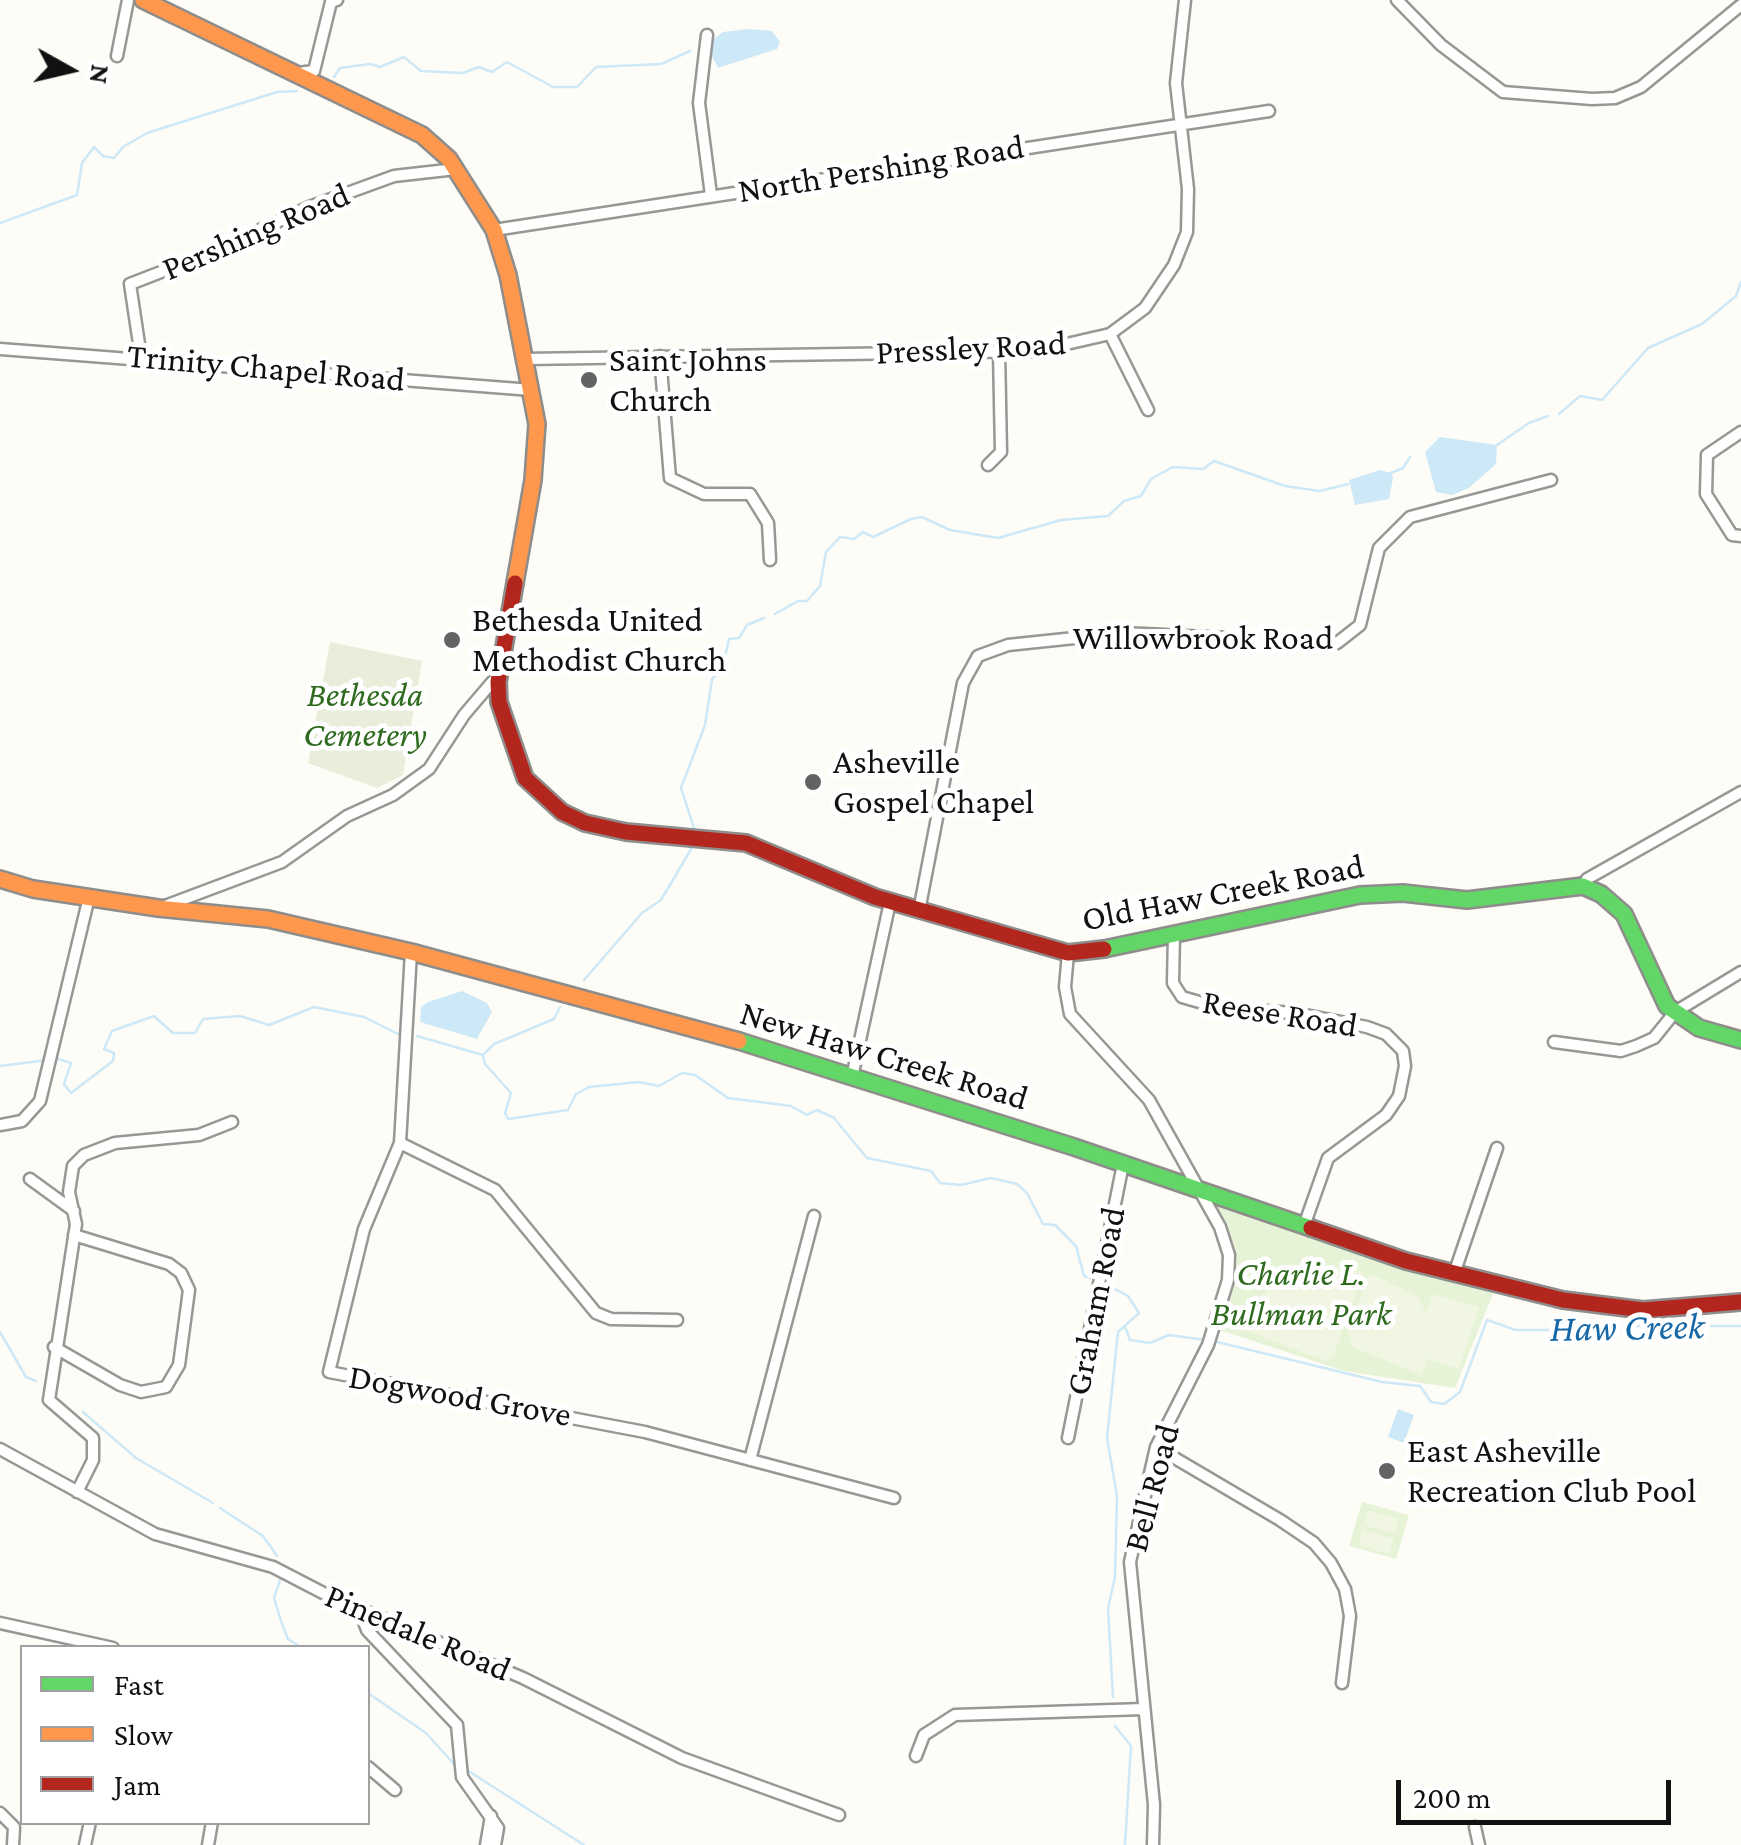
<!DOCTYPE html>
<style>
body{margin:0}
#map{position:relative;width:1741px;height:1845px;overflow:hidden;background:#fdfcf7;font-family:"Crimson Pro",serif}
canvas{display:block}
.legend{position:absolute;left:20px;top:1645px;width:350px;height:180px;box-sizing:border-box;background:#fff;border:2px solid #a0a0a0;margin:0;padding:12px 18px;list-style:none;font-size:30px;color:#111}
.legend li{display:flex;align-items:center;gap:20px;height:50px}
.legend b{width:50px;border:2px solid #a0a0a0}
.north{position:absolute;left:20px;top:20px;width:100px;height:100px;-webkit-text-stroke:8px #fff;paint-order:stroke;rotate:98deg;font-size:28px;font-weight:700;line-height:40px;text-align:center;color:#111}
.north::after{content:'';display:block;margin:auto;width:35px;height:45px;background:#111;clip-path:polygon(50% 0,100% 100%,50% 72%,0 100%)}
.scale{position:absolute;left:1396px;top:1780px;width:275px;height:45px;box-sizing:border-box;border:5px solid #111;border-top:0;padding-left:12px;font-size:30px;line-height:35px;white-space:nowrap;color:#111;-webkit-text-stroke:8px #fff;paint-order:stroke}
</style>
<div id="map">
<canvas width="1741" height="1845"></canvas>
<ul class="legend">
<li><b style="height:12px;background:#63d668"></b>Fast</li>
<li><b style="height:12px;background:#ff974d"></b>Slow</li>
<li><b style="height:12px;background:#b3261e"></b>Jam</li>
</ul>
<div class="north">N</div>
<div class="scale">200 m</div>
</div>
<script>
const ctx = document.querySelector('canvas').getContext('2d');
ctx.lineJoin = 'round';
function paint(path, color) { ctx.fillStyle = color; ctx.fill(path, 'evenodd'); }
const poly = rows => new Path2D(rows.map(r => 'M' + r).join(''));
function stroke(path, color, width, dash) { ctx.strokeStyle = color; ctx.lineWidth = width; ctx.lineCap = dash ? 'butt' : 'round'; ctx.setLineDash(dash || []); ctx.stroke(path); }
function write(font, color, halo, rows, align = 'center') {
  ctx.font = font + ' "Crimson Pro",serif'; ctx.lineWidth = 10; ctx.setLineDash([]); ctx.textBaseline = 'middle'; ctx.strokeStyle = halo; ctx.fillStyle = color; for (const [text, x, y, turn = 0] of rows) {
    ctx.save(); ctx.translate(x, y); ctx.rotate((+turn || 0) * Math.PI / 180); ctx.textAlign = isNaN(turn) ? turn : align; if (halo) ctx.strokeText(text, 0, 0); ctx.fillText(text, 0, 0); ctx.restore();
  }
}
paint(poly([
 [1216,1206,1495,1289,1455,1388,1344,1371,1220,1330,1237,1260,1234,1244],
 [1362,1502,1409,1515,1396,1559,1349,1546]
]), '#e7f3d7');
paint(poly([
 [330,642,422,661,403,775,377,788,308,763]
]), '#e9eedb');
paint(poly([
 [1325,1266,1364,1273,1333,1357,1326,1361,1242,1329,1260,1297,1277,1281],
 [1373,1275,1418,1296,1426,1313,1432,1294,1479,1307,1459,1369,1428,1359,1422,1376,1351,1346,1349,1332,1368,1277],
 [1368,1510,1399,1519,1395,1534,1364,1525],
 [1362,1530,1394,1539,1389,1554,1358,1545]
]), '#f0f6e1');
paint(poly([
 [748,29,772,31,780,42,777,49,718,68,709,51,711,41,723,32],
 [1440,437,1497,445,1496,464,1469,488,1452,495,1436,492,1425,452],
 [1380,470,1391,473,1393,478,1389,499,1355,505,1349,480],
 [462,991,487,1003,492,1012,477,1039,420,1022,421,1007,428,1002],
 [1398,1409,1414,1415,1404,1443,1388,1437]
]), '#cde8f7');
stroke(poly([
 [334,77,340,68,370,64,380,67,404,57,421,71,463,73,479,67,492,72,507,62,553,87,577,87,596,67,661,64,690,51],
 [0,223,77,195,82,163,94,147,103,156,114,158,123,147,147,133,277,92,297,91],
 [1559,414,1580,396,1602,400,1648,348,1702,324,1736,296,1741,282],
 [1497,445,1529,423,1548,416],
 [1391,473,1403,468,1410,457],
 [775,614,798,601,807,601,820,586,826,552,840,537,854,539,863,532,873,537,911,519,922,517,950,530,998,538,1061,520,1108,516,1124,501,1141,496,1151,479,1173,467,1203,469,1214,461,1285,486,1320,491,1348,484],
 [694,828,681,788,705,725,712,679,722,670,729,639,739,638,747,625,764,618],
 [584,980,642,913,661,900,693,846],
 [417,1036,483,1055,485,1064,511,1093,505,1113,508,1119,568,1110,576,1094,589,1087,639,1082,659,1086,682,1073,695,1075,728,1098,791,1106,807,1115,817,1110,834,1118,867,1158,931,1171,940,1183,961,1185,991,1178,1017,1184,1027,1193,1043,1224,1055,1225,1076,1246,1084,1276,1098,1280],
 [484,1054,494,1044,554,1019,560,1007],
 [55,1058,71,1063,64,1084,71,1093,113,1061,114,1053,104,1049,112,1031,154,1016,173,1033,195,1033,203,1019,240,1016,269,1025,314,1007,364,1017,398,1034],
 [0,1066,47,1060],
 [1105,1284,1128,1296,1139,1313,1118,1332,1107,1438,1117,1496,1115,1577,1108,1608,1113,1697],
 [1125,1327,1130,1340,1150,1343,1169,1335,1205,1340],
 [0,1332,26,1377,36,1381],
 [1213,1341,1382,1382,1420,1386,1431,1402,1444,1404,1460,1392,1487,1320,1516,1330,1587,1330,1595,1337,1630,1326,1741,1326],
 [83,1412,136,1458,213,1503],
 [220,1508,263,1536,277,1556],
 [281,1577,274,1598,281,1621,288,1639,302,1648],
 [368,1693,426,1733,455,1765],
 [1115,1726,1131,1746,1125,1845],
 [467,1770,584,1845]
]), '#cde8f7', 2.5);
const street = poly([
 [1397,0,1441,45,1503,92,1592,99,1615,98,1641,87,1741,5],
 [707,35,699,103,711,195],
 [117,56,128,0],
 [298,73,314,71,331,2,337,0],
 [494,230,1269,111],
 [1110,334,1148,410],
 [0,349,532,390],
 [660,356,670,478,704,494,750,494,768,523,770,560],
 [141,357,130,284,215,251,309,207,394,176,456,169],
 [526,359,1036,351,1110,334,1145,308,1174,265,1187,232,1188,189,1176,83,1185,0],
 [1741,432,1707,455,1706,494,1732,535,1741,536],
 [988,465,1001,452,999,351],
 [1583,886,1587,879,1741,792],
 [165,906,282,862,347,816,393,795,429,769,464,715,493,681,498,682],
 [919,911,963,683,978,656,1008,645,1122,633,1337,643,1360,625,1379,548,1410,517,1551,480],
 [1174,934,1173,983,1182,997,1220,1008,1295,1013,1367,1027,1386,1034,1403,1051,1405,1066,1399,1096,1386,1115,1328,1158,1304,1226],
 [411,952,400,1143,364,1229,329,1372,645,1432,894,1498],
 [1068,953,1065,987,1070,1014,1149,1100,1220,1227,1229,1255,1228,1280,1208,1345,1156,1447,1130,1562,1154,1805,1153,1845],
 [1554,1042,1621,1051,1636,1046,1654,1038,1675,1012,1741,972],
 [852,1077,890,902],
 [0,1125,22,1121,40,1101,89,897],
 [400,1143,495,1190,596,1313,611,1319,677,1320],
 [30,1179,74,1211],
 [1454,1274,1497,1148],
 [54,1347,120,1385,141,1392,166,1387,179,1365,189,1290,181,1273,169,1264,74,1235],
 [1068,1438,1123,1164],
 [1156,1447,1280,1520,1314,1543,1331,1563,1345,1589,1350,1616,1342,1683],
 [0,1449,155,1534,273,1567,327,1595,523,1678,682,1758,839,1815],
 [750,1460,814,1216],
 [77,1492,93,1460,93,1438,49,1400,76,1224,69,1192,73,1166,84,1155,115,1143,199,1135,232,1122],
 [359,1609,367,1630,457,1725,462,1777,498,1828,495,1845],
 [0,1623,113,1648],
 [916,1756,924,1735,955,1715,1144,1709],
 [368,1767,395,1790],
 [0,1813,14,1827,13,1845],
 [1475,1827,1479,1845],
 [85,1845,90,1822],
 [208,1845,212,1822],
 [486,1845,491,1816]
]);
const fast = poly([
 [1104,949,1360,895,1403,893,1467,900,1583,886,1601,894,1624,914,1667,1006,1699,1028,1741,1040],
 [739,1041,1074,1147,1311,1228]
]);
const slow = poly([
 [143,0,422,135,449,159,494,230,508,275,537,424,533,480,515,583],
 [0,879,33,889,158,908,268,919,411,952,739,1041]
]);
const jam = poly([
 [515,583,498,682,499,702,525,778,562,812,585,823,626,832,746,843,875,897,1068,953,1104,949],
 [1311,1228,1406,1261,1563,1300,1643,1310,1741,1302]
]);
stroke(street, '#979795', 15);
stroke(fast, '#8e8d8b', 20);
stroke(slow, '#8e8d8b', 20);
stroke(jam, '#8e8d8b', 20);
stroke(street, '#fffffe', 10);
stroke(fast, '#63d668', 15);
stroke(slow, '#ff974d', 15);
stroke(jam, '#b3261e', 15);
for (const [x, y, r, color] of [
 [589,380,10,"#646362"],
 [452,640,10,"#646362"],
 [813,782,10,"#646362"],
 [1387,1471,10,"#646362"]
]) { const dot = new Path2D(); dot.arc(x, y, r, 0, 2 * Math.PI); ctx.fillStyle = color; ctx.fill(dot); stroke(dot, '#fff', 4); }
write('35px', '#111', '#fff', [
 ["North Pershing Road",881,169,-9],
 ["Pershing Road",256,232,-23],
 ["Pressley Road",971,348,-3],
 ["Trinity Chapel Road",266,368,5],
 ["Willowbrook Road",1203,638],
 ["Old Haw Creek Road",1223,893,-11],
 ["Reese Road",1280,1014,9],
 ["New Haw Creek Road",884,1056,17],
 ["Graham Road",1096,1301,-79],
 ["Dogwood Grove",460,1396,10],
 ["Bell Road",1152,1488,-75],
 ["Pinedale Road",418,1633,23]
]);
write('35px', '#111', '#fff', [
 ["Saint Johns",609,360],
 ["Church",609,400],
 ["Bethesda United",472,620],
 ["Methodist Church",472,660],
 ["Asheville",833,762],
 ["Gospel Chapel",833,802],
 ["East Asheville",1407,1451],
 ["Recreation Club Pool",1407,1491]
], 'left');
write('italic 35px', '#2f6b1f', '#fff', [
 ["Bethesda",365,695],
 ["Cemetery",365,735],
 ["Charlie L.",1301,1274],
 ["Bullman Park",1301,1314]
]);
write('italic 38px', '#1768a6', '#fff', [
 ["Haw Creek",1627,1328,-1]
]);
</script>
